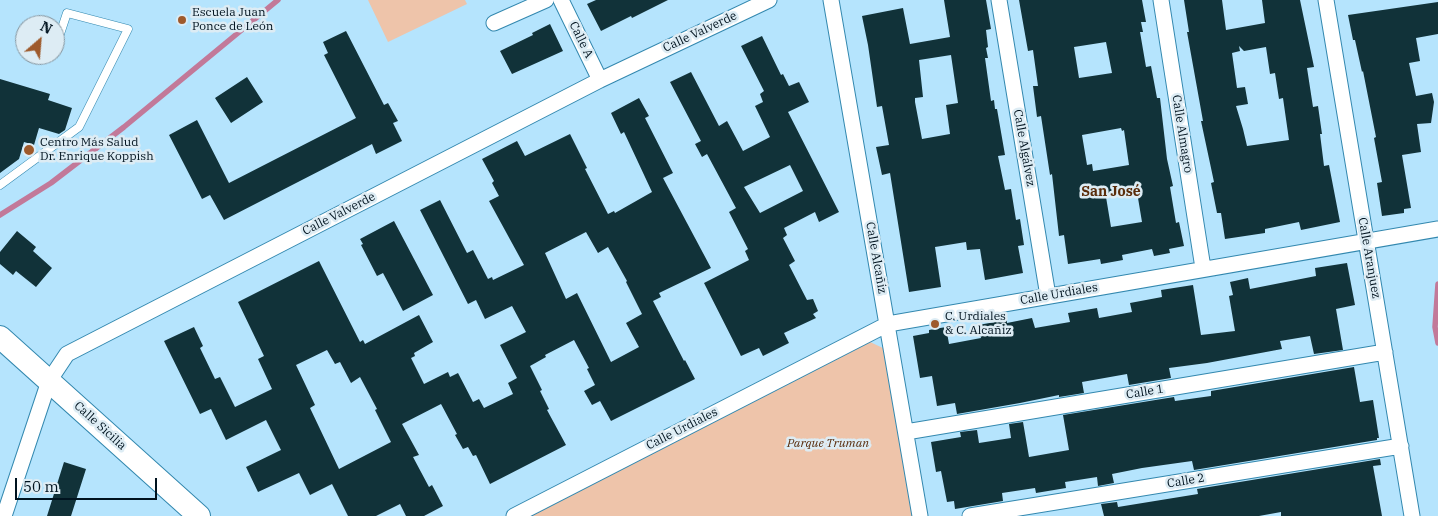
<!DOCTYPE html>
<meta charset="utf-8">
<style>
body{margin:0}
#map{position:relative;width:1438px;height:516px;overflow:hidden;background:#b5e4fd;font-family:"IBM Plex Serif",serif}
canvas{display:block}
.north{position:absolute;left:15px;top:15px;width:50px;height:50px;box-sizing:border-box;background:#ddecf4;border:1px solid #85959f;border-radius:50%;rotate:27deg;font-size:14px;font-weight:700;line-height:20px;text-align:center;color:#00131f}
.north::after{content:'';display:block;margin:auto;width:18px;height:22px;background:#9e5a2c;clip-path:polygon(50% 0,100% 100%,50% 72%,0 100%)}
.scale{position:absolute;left:15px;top:478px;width:142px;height:22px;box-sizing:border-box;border:2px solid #00131f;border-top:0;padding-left:6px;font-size:15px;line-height:18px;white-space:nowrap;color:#00131f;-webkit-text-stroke:4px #ddecf4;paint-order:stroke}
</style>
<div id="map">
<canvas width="1438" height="516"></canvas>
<div class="north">N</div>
<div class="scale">50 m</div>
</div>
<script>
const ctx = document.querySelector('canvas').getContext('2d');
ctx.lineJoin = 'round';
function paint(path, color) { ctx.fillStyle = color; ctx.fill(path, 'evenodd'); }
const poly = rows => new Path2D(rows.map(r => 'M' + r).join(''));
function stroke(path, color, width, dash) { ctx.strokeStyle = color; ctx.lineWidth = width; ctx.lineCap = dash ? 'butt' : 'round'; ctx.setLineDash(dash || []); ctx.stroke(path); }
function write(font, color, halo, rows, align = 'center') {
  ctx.font = font + ' "IBM Plex Serif",serif'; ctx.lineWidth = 5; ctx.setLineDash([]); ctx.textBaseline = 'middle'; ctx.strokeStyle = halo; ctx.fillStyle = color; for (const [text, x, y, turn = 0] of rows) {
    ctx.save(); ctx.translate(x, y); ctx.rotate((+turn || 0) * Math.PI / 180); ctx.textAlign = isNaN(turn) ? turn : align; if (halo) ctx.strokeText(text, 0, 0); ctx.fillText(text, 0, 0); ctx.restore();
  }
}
paint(poly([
 [368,0,465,0,467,4,388,42],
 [868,341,885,349,912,516,529,516,531,511,801,377]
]), '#eec4aa');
stroke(poly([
 [0,215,51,183,124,127,278,0],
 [1438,284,1435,327,1438,343]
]), '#c27999', 5.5);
paint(poly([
 [596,0,668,0,632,18,631,16,601,31,587,4],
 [944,0,986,0,991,29,986,30,988,47,986,48,988,58,985,58,991,101,994,100,995,109,997,109,1005,155,998,156,1005,190,1011,189,1016,220,1020,219,1024,245,1018,246,1023,273,985,280,980,249,967,250,966,242,935,247,941,287,909,292,890,173,882,175,876,147,889,145,882,106,877,107,868,45,862,16,903,8,910,44,950,37],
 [951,55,958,103,946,105,950,134,922,139,915,102,915,98,923,97,919,60],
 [1019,0,1142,0,1146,22,1141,22,1143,32,1140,32,1146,67,1151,66,1157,98,1160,98,1167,159,1173,186,1170,187,1176,223,1179,222,1184,246,1169,249,1170,253,1154,256,1152,249,1122,255,1123,260,1101,264,1100,259,1068,264,1064,235,1059,236,1052,174,1050,175,1041,116,1037,117,1033,86,1038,86,1033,50,1028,51],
 [1106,42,1112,73,1079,78,1074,47],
 [1121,128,1122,131,1124,130,1129,165,1093,171,1092,164,1087,165,1082,135],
 [1137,192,1142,222,1111,227,1106,197],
 [1184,0,1222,0,1226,30,1265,23,1262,0,1300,0,1314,67,1307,68,1313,107,1318,106,1322,134,1320,134,1324,166,1329,165,1340,222,1301,230,1299,222,1265,229,1265,233,1225,239,1221,213,1217,213,1211,183,1214,182,1201,121,1203,121,1187,32,1189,32],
 [1239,46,1244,51,1266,47,1270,74,1275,73,1279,99,1283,98,1289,140,1247,146,1243,129,1236,106,1248,104,1245,87,1237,88,1232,53,1240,51],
 [1438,2,1438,34,1416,38,1420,61,1409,63,1416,96,1432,93,1434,102,1431,123,1417,124,1421,152,1402,155,1411,208,1404,209,1404,213,1382,216,1377,183,1382,182,1374,138,1376,137,1363,71,1362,72,1355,40,1353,40,1348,15],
 [550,24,563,51,512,74,500,51,533,35,532,33],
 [346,31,384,105,388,103,398,121,393,123,402,141,376,154,372,144,224,220,210,195,202,199,169,135,197,120,229,183,356,118,324,55,328,53,323,42],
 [762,36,781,75,783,74,789,86,799,82,809,102,788,112,839,212,819,222,815,212,784,228,787,235,783,238,795,261,789,265,807,300,813,299,818,311,813,314,816,318,784,333,789,343,763,356,759,348,741,356,704,283,749,260,745,251,748,249,729,212,736,208,707,154,702,157,695,144,701,141,670,82,691,72,719,126,727,121,743,151,770,137,755,106,763,102,760,94,764,91,741,46],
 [790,165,803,191,760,213,744,187],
 [247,77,263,102,231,123,215,98],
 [0,79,50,94,48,100,72,108,65,130,59,134,39,128,34,145,24,142,19,159,0,173],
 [639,98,649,116,645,118,673,173,663,178,711,268,659,293,661,297,653,301,684,361,685,360,695,379,611,421,600,401,592,405,584,391,595,385,587,369,589,368,574,340,545,355,546,357,530,366,542,390,540,391,549,409,547,410,566,445,490,484,476,455,473,456,468,447,463,449,455,435,457,434,441,404,402,424,419,455,413,457,429,487,432,485,443,506,424,516,406,516,400,504,376,516,348,516,332,484,310,495,299,473,258,492,246,467,281,450,266,420,226,440,211,409,200,414,164,341,194,327,203,346,200,348,215,379,220,377,235,407,272,389,258,359,264,356,238,302,319,261,360,342,363,340,365,344,419,315,433,342,414,353,415,356,411,358,424,384,448,372,450,377,458,373,473,402,479,399,484,408,513,394,508,383,517,378,500,345,526,332,512,306,485,319,476,300,468,304,420,210,440,200,467,253,473,250,488,279,492,277,493,280,524,265,489,201,499,196,492,183,494,181,482,159,517,141,525,156,570,134,587,168,585,169,608,214,614,211,615,213,652,192,624,132,621,134,611,113],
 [586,232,598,253,608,247,627,281,626,282,642,314,626,323,639,347,611,362,577,293,566,299,545,253],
 [327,350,335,364,340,362,351,383,360,377,377,409,375,410,391,442,339,469,310,408,315,405,296,365],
 [394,221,433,295,403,311,383,273,377,276,361,245,363,244,360,239],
 [17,231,36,247,33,251,52,268,36,287,16,271,13,275,0,264,0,252],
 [1347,263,1355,305,1336,309,1343,350,1314,354,1310,336,1280,341,1282,349,1207,363,1169,368,1171,378,1129,385,1127,374,1082,382,1084,393,1059,397,1059,395,1020,403,957,414,955,403,937,406,932,376,920,378,913,336,929,333,929,330,946,327,949,344,981,338,978,325,1007,320,1007,323,1032,318,1035,328,1070,322,1068,313,1097,308,1099,318,1132,312,1130,303,1162,297,1161,290,1193,285,1201,335,1235,331,1229,296,1233,295,1230,282,1248,278,1250,289,1316,276,1315,268],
 [1354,367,1360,402,1373,400,1379,438,1377,438,1377,440,1194,470,1192,461,1142,468,1112,474,1114,483,1098,486,1097,477,1065,482,1066,488,1036,493,1035,488,1002,493,1003,501,955,509,954,501,947,502,941,471,936,472,931,442,961,437,960,432,977,430,979,443,1011,438,1009,424,1023,422,1029,457,1069,450,1063,415,1174,397,1175,401,1211,396,1211,391],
 [1380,459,1381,465,1373,466,1382,516,1281,516,1281,512,1259,516,1104,516,1101,504,1117,502,1118,507,1198,494,1197,489],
 [64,462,86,469,71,516,47,516]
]), '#113239');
const lane = poly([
 [0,185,79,127,128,29,67,13,58,40]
]);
const street = poly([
 [561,0,600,80],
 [831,0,920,516],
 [999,0,1048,296],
 [1161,0,1203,268],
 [1326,0,1412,516],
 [494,23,546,0],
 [906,432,1385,352],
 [4,516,49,381,67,354,600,80,769,0],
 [514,516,888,324,1438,229],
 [970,516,1401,446]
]);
const secondary = poly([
 [0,337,199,516]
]);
stroke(lane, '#3388af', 9);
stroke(street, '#3388af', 17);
stroke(secondary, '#3388af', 24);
stroke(lane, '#fff', 8);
stroke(street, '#fff', 15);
stroke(secondary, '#fff', 22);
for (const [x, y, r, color] of [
 [182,20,5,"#9e5a2c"],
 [29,150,6,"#9e5a2c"],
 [935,324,5,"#9e5a2c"]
]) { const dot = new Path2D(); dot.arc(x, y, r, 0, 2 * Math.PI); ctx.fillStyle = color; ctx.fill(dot); stroke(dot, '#ddecf4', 2); }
write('12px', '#00131f', '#ddecf4', [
 ["Escuela Juan",192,13],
 ["Ponce de León",192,27],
 ["Centro Más Salud",40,143],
 ["Dr. Enrique Koppish",40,157],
 ["C. Urdiales",945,317],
 ["& C. Alcañiz",945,331]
], 'left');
write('12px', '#00131f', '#ddecf4', [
 ["Calle Valverde",700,32,-25],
 ["Calle A",581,40,64],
 ["Calle Almagro",1182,134,81],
 ["Calle Algálvez",1024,148,80],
 ["Calle Valverde",339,214,-27],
 ["Calle Alcañiz",876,258,80],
 ["Calle Aranjuez",1369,258,80],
 ["Calle Urdiales",1059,294,-10],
 ["Calle 1",1145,392,-9],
 ["Calle Sicilia",100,426,42],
 ["Calle Urdiales",682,429,-27],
 ["Calle 2",1186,481,-9]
]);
write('italic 12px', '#5a2e0e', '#ddecf4', [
 ["Parque Truman",828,444]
]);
write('bold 14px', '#5a2c0a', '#ddecf4', [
 ["San José",1111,192]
]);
</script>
